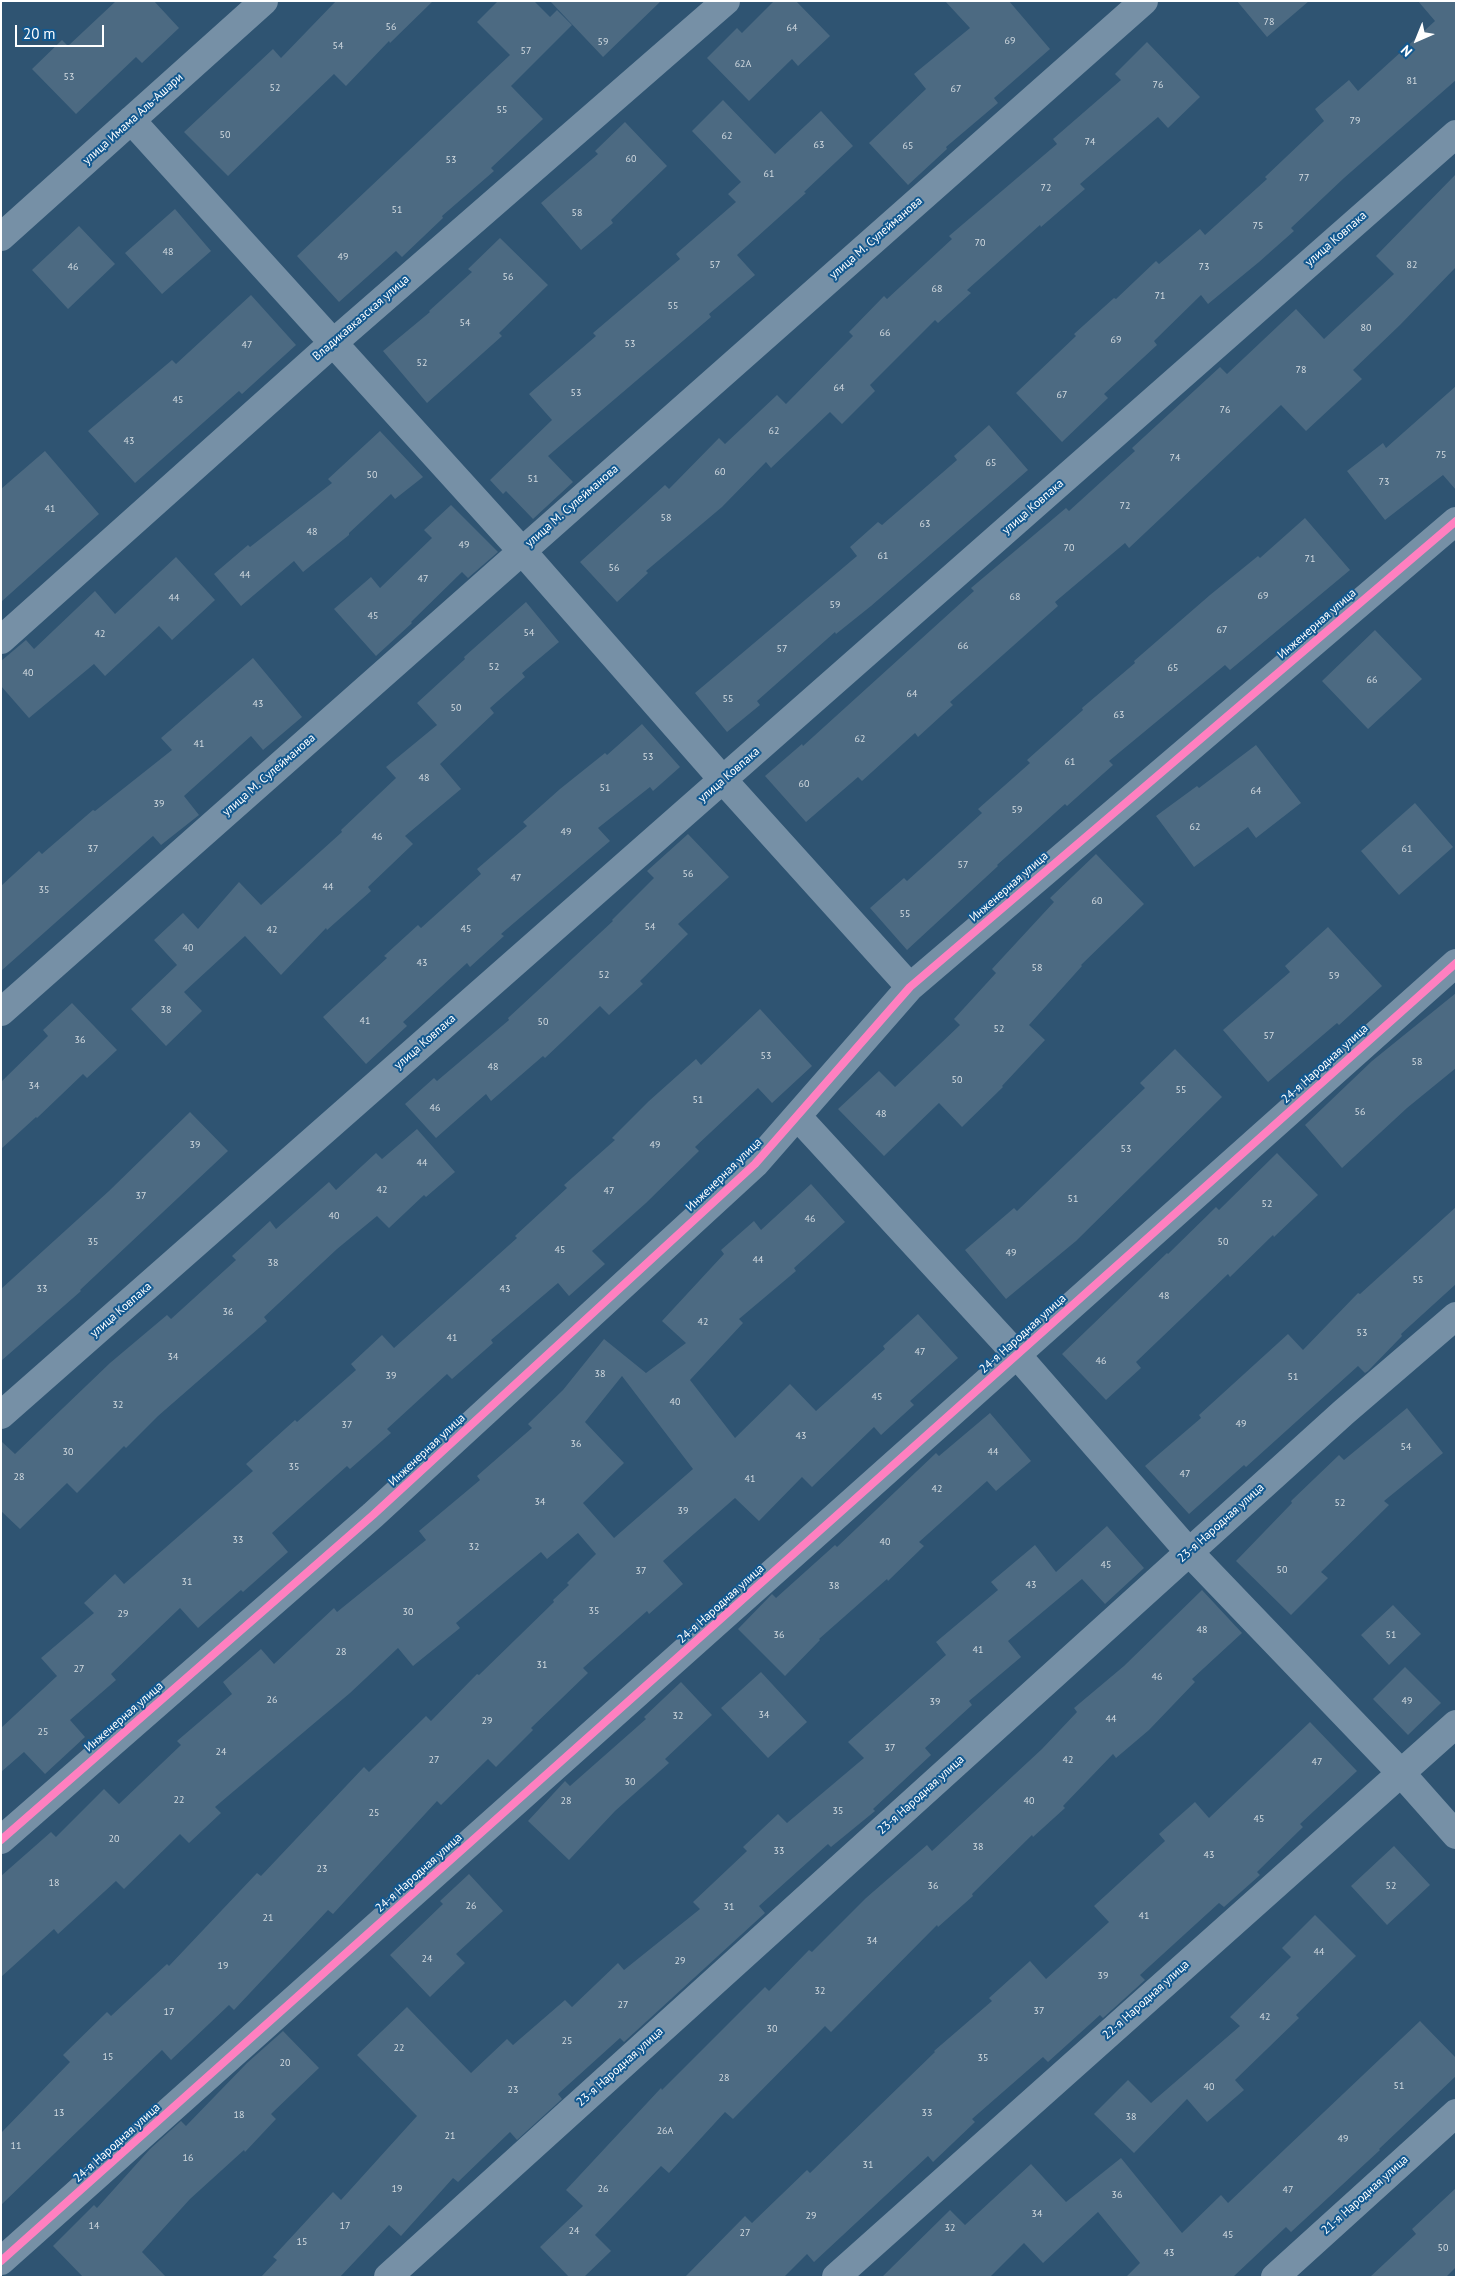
<!DOCTYPE html>
<meta charset="utf-8">
<style>
body{margin:0}
#map{position:relative;width:1457px;height:2278px;overflow:hidden;background:#2f5472;font-family:"PT Sans",sans-serif}
canvas{display:block}
.frame{position:absolute;inset:0;border:2px solid #fff;pointer-events:none}
.north{position:absolute;left:1392px;top:15px;width:50px;height:50px;-webkit-text-stroke:4px #12588f;paint-order:stroke;rotate:224deg;font-size:14px;font-weight:700;line-height:20px;text-align:center;color:#fff}
.north::after{content:'';display:block;margin:auto;width:18px;height:22px;background:#fff;clip-path:polygon(50% 0,100% 100%,50% 72%,0 100%)}
.scale{position:absolute;left:15px;top:25px;width:89px;height:22px;box-sizing:border-box;border:2px solid #fff;border-top:0;padding-left:6px;font-size:15px;line-height:18px;white-space:nowrap;color:#fff;-webkit-text-stroke:4px #12588f;paint-order:stroke}
</style>
<div id="map">
<canvas width="1457" height="2278"></canvas>
<div class="frame"></div>
<div class="north">N</div>
<div class="scale">20 m</div>
</div>
<script>
const ctx = document.querySelector('canvas').getContext('2d');
ctx.lineJoin = 'round';
function paint(path, color) { ctx.fillStyle = color; ctx.fill(path, 'evenodd'); }
const poly = rows => new Path2D(rows.map(r => 'M' + r).join(''));
function stroke(path, color, width, dash) { ctx.strokeStyle = color; ctx.lineWidth = width; ctx.lineCap = dash ? 'butt' : 'round'; ctx.setLineDash(dash || []); ctx.stroke(path); }
function write(font, color, halo, rows, align = 'center') {
  ctx.font = font + ' "PT Sans",sans-serif'; ctx.lineWidth = 4; ctx.setLineDash([]); ctx.textBaseline = 'middle'; ctx.strokeStyle = halo; ctx.fillStyle = color; for (const [text, x, y, turn = 0] of rows) {
    ctx.save(); ctx.translate(x, y); ctx.rotate((+turn || 0) * Math.PI / 180); ctx.textAlign = isNaN(turn) ? turn : align; if (halo) ctx.strokeText(text, 0, 0); ctx.fillText(text, 0, 0); ctx.restore();
  }
}
paint(poly([
 [116,1,154,1,179,28,142,63,136,57,76,114,32,69,62,40,68,46],
 [336,1,433,1,390,43,389,41,346,86,334,74,228,176,184,132,273,49,281,58],
 [498,1,534,1,550,17,557,10,572,25,511,86,543,119,491,168,494,171,442,216,443,218,402,257,396,251,339,302,297,256,510,55,477,22],
 [550,1,661,1,603,57],
 [774,1,796,1,830,36,798,66,792,59,749,101,707,58,737,28,742,33],
 [945,1,1009,1,1050,49,994,98,998,103,946,147,947,149,908,185,869,143,926,89,914,74,970,28],
 [1237,1,1309,1,1267,37],
 [1418,1,1456,1,1456,80,1344,178,1291,228,1294,231,1259,262,1208,304,1201,295,1154,341,1157,345,1104,394,1108,398,1062,442,1016,393,1076,336,1074,334,1114,298,1116,299,1156,261,1159,264,1200,229,1205,235,1267,179,1265,177,1324,121,1315,109,1349,80,1358,91,1435,21],
 [1147,42,1200,97,1168,128,1158,117,1080,184,1085,189,1041,227,1040,225,967,290,971,293,938,323,935,320,870,385,875,391,842,424,830,412,771,468,766,462,722,507,646,571,648,573,617,602,580,562,665,485,669,489,719,438,725,444,777,395,786,404,853,336,849,332,884,296,887,299,952,239,949,236,1057,144,1053,139,1121,80,1115,74],
 [723,100,775,154,821,111,853,146,804,192,806,193,737,255,755,275,709,314,711,317,548,456,573,482,533,519,506,491,503,494,490,480,552,420,529,394,596,336,593,333,680,259,676,254,736,202,728,194,741,182,692,131],
 [625,122,667,166,611,220,613,223,581,250,541,203,598,154,595,151],
 [1456,174,1456,267,1400,325,1353,370,1362,379,1306,431,1281,405,1129,548,1125,543,1055,602,1058,606,950,702,953,705,918,737,915,733,862,781,858,777,806,822,765,776,802,744,803,746,974,591,971,588,1066,508,1069,511,1135,451,1132,448,1220,367,1227,374,1296,309,1324,339,1394,274,1376,256],
 [175,209,211,251,162,294,125,253],
 [79,226,115,264,68,309,32,270],
 [500,238,548,285,499,333,502,336,427,403,383,351,430,312,429,311,472,272,468,269],
 [251,295,296,345,242,394,239,391,135,483,88,431,172,360,176,364],
 [1456,386,1456,490,1443,475,1385,520,1347,471,1383,443,1386,448],
 [989,425,1028,470,871,606,836,634,835,632,757,701,760,705,727,732,695,693,857,556,850,547,878,522,882,525,957,460,954,456],
 [380,431,423,477,395,499,391,494,349,533,349,535,303,572,294,561,241,606,214,574,248,545,250,547,332,483,328,479],
 [45,451,99,514,1,602,1,489],
 [451,505,498,552,468,578,462,572,411,622,412,623,376,656,334,609,371,577,380,588,432,538,424,530],
 [1305,518,1350,570,1230,670,1225,665,1109,761,1113,765,1067,806,1065,804,997,865,998,866,907,950,870,908,904,878,907,881,982,813,978,809,1030,763,1027,760,1083,710,1082,708,1135,663,1134,661,1210,595,1258,556,1260,558],
 [176,557,215,600,172,640,159,626,105,676,94,664,29,718,1,686,1,661,26,640,34,649,95,591,115,614],
 [526,602,559,642,522,673,525,677,490,708,494,713,440,764,461,789,405,836,413,844,368,887,371,891,327,930,326,928,281,975,245,936,184,992,202,1011,166,1046,131,1009,177,965,154,940,183,913,198,929,239,882,261,905,342,832,341,830,396,778,386,767,437,725,417,703,465,659,464,657],
 [1375,630,1422,679,1368,729,1322,681],
 [253,658,302,717,263,750,251,736,184,796,199,815,161,845,153,836,1,971,1,886,39,851,42,854,93,810,95,811,172,750,161,738],
 [642,724,680,767,653,791,650,787,598,828,610,841,501,934,504,936,470,967,467,963,403,1022,407,1026,366,1064,323,1017,387,958,384,956,418,925,421,928,481,874,477,869,527,826,523,822,560,789,605,753,607,755],
 [1256,745,1301,803,1256,838,1248,827,1194,867,1156,816,1197,786,1199,788],
 [1415,803,1453,847,1399,895,1361,851],
 [688,834,729,877,678,924,688,934,640,981,643,984,609,1015,600,1006,545,1058,543,1056,491,1101,486,1094,436,1138,405,1104,434,1078,437,1081,509,1020,508,1018,613,921,612,920,654,878,647,871],
 [1096,854,1144,904,1081,965,1082,966,1029,1025,1045,1040,1002,1086,1003,1087,962,1127,939,1103,884,1156,838,1109,879,1071,895,1087,960,1025,954,1019,996,973,992,969,1054,902,1050,898],
 [1328,927,1382,986,1339,1025,1337,1023,1268,1082,1223,1030,1290,972,1285,966],
 [1456,993,1456,1068,1407,1108,1342,1168,1305,1125,1372,1061],
 [72,1003,117,1050,87,1078,83,1074,37,1118,36,1117,1,1149,1,1082,48,1036,43,1030],
 [760,1009,812,1066,772,1103,758,1088,695,1147,699,1151,646,1203,592,1251,605,1264,569,1296,558,1283,491,1340,493,1343,452,1379,447,1374,387,1429,391,1433,350,1469,347,1466,272,1533,288,1552,243,1592,241,1590,198,1628,180,1608,111,1674,116,1680,70,1720,85,1737,45,1774,24,1752,1,1772,1,1728,57,1676,41,1658,94,1613,84,1603,115,1574,124,1584,253,1471,246,1464,295,1420,297,1422,356,1370,351,1364,382,1335,394,1348,517,1238,515,1236,567,1188,564,1185,615,1140,612,1138,649,1101,696,1059,701,1065],
 [1175,1049,1222,1097,1076,1241,1006,1299,965,1250,1014,1208,1017,1211,1145,1088,1140,1083],
 [190,1112,228,1151,80,1290,81,1291,1,1361,1,1289,109,1191],
 [417,1129,455,1172,426,1197,424,1195,389,1228,377,1216,337,1249,264,1317,267,1321,158,1416,126,1448,124,1446,77,1493,67,1483,20,1529,1,1511,1,1441,15,1454,110,1363,167,1315,171,1319,236,1260,232,1256,270,1221,276,1229,329,1182,336,1190,376,1153,382,1159],
 [1277,1153,1318,1195,1274,1237,1273,1235,1230,1277,1228,1274,1136,1362,1141,1368,1106,1400,1062,1354,1167,1253,1168,1254,1216,1207,1219,1210],
 [811,1184,845,1222,794,1268,796,1271,739,1319,743,1323,690,1380,735,1438,790,1384,816,1411,885,1349,883,1346,918,1314,958,1358,910,1401,914,1405,881,1435,874,1427,812,1487,802,1477,759,1521,735,1498,663,1561,683,1584,649,1614,647,1611,583,1668,588,1673,531,1728,533,1730,496,1767,488,1759,441,1805,437,1801,333,1914,328,1910,234,2010,229,2005,171,2060,162,2050,1,2205,1,2133,70,2062,63,2055,107,2012,111,2016,167,1964,169,1966,257,1873,261,1876,364,1767,369,1772,426,1716,431,1721,477,1674,479,1675,554,1602,553,1600,569,1585,567,1583,596,1554,578,1533,547,1559,541,1552,456,1623,460,1628,413,1666,398,1648,350,1693,215,1807,221,1813,189,1843,180,1834,124,1889,116,1881,58,1934,54,1929,1,1977,1,1876,51,1832,56,1837,104,1789,119,1804,181,1745,177,1741,232,1694,223,1682,261,1649,274,1664,334,1608,337,1612,426,1540,419,1531,480,1480,477,1476,532,1428,528,1424,563,1390,604,1339,646,1373,686,1343,662,1321,724,1254,721,1250,754,1221,761,1230],
 [622,1376,693,1469,614,1538,583,1503,624,1463,585,1422],
 [1456,1207,1456,1284,1401,1334,1402,1336,1368,1371,1365,1373,1358,1366,1246,1467,1244,1465,1189,1514,1145,1466,1201,1418,1199,1415,1288,1334,1303,1350,1358,1293,1360,1294],
 [1407,1408,1443,1453,1384,1501,1389,1505,1321,1572,1328,1578,1291,1615,1236,1561,1292,1503,1291,1501,1339,1455,1344,1460],
 [990,1413,1031,1461,996,1491,987,1481,919,1542,924,1546,888,1581,887,1579,819,1639,820,1640,785,1676,738,1629,772,1594,776,1598,835,1545,837,1547,936,1453,939,1456],
 [1107,1526,1144,1568,1105,1604,1082,1579,1008,1641,1021,1657,969,1701,972,1705,925,1748,931,1755,873,1809,875,1811,831,1847,828,1844,759,1906,765,1913,624,2042,620,2038,558,2094,562,2099,517,2140,510,2132,458,2182,453,2178,401,2236,389,2225,340,2277,261,2277,277,2260,273,2257,333,2192,341,2200,417,2116,357,2055,407,2007,471,2073,507,2039,513,2045,565,2000,572,2007,618,1963,624,1970,700,1909,693,1902,747,1851,743,1847,778,1814,787,1823,864,1758,848,1742,946,1655,936,1642,998,1590,991,1582,1035,1545,1056,1572],
 [1202,1590,1242,1633,1192,1679,1195,1682,1149,1730,1116,1758,1113,1754,1063,1806,1065,1808,1033,1837,1032,1835,972,1894,973,1896,938,1927,937,1925,831,2032,825,2026,733,2119,725,2112,669,2173,661,2166,595,2235,611,2251,584,2277,569,2277,540,2247,583,2206,566,2190,661,2088,662,2090,765,1987,769,1991,809,1950,812,1952,866,1898,927,1845,932,1851,1042,1749,1077,1712,1074,1708,1124,1666],
 [1393,1605,1421,1634,1389,1665,1361,1635],
 [1405,1667,1441,1703,1408,1735,1373,1699],
 [761,1672,807,1722,768,1758,721,1708],
 [681,1682,712,1715,665,1759,669,1763,615,1811,569,1860,528,1821,565,1781,570,1786,646,1719,644,1717],
 [1310,1722,1357,1771,1300,1824,1303,1827,1257,1872,1260,1875,1224,1907,1219,1903,1140,1975,1145,1980,1103,2018,1100,2015,1048,2062,1043,2057,972,2119,975,2122,933,2162,928,2156,814,2262,807,2254,784,2277,685,2277,745,2216,752,2223,807,2170,810,2173,935,2052,934,2051,992,2001,989,1998,1030,1961,1046,1979,1109,1922,1094,1906,1165,1841,1159,1834,1195,1802,1209,1818],
 [1394,1846,1430,1885,1387,1925,1351,1886],
 [469,1874,503,1911,456,1954,465,1963,430,1997,390,1955,443,1904,440,1901],
 [1315,1915,1356,1956,1296,2015,1299,2018,1235,2080,1244,2090,1207,2122,1187,2099,1134,2153,1094,2114,1128,2080,1151,2103,1240,2026,1230,2017,1291,1957,1282,1948],
 [1420,2021,1456,2058,1456,2076,1379,2149,1380,2150,1291,2232,1286,2227,1233,2277,1126,2277,1140,2263,1098,2212,1043,2263,1024,2243,990,2277,882,2277,950,2210,965,2225,1031,2164,1066,2202,1121,2158,1182,2233,1221,2195,1228,2203],
 [283,2031,319,2068,271,2114,276,2119,245,2152,244,2150,190,2199,142,2252,166,2277,83,2277,53,2246,94,2205,97,2208,150,2149,181,2121,186,2126,247,2063],
 [1456,2188,1456,2267,1446,2277,1370,2277,1416,2234,1412,2229]
]), '#4c6a82');
stroke(poly([
 [131,120,522,551,723,780,910,987],
 [1,237,264,1],
 [1,640,333,343,726,1],
 [1,1012,1144,1],
 [797,1116,1017,1355,1189,1552,1401,1773,1456,1835],
 [1,1415,1456,134],
 [1,1840,373,1515,755,1164,910,987,1456,521],
 [1,2261,1456,963],
 [388,2277,1344,1412,1456,1316],
 [836,2277,1456,1724],
 [1275,2277,1456,2113]
]), '#7690a6', 28);
stroke(poly([
 [1,1840,373,1515,755,1164,910,987,1456,521],
 [1,2261,1456,963]
]), '#ff80c0', 8);
write('10px', '#d2dae0', null, [
 ["78",1269,22],
 ["56",391,27],
 ["64",792,28],
 ["69",1010,41],
 ["59",603,42],
 ["54",338,46],
 ["57",526,51],
 ["62А",743,64],
 ["53",69,77],
 ["81",1412,81],
 ["76",1158,85],
 ["52",275,88],
 ["67",956,89],
 ["55",502,110],
 ["79",1355,121],
 ["50",225,135],
 ["62",727,136],
 ["74",1090,142],
 ["63",819,145],
 ["65",908,146],
 ["60",631,159],
 ["53",451,160],
 ["61",769,174],
 ["77",1304,178],
 ["72",1046,188],
 ["51",397,210],
 ["58",577,213],
 ["75",1258,226],
 ["70",980,243],
 ["48",168,252],
 ["49",343,257],
 ["57",715,265],
 ["82",1412,265],
 ["46",73,267],
 ["73",1204,267],
 ["56",508,277],
 ["68",937,289],
 ["71",1160,296],
 ["55",673,306],
 ["54",465,323],
 ["80",1366,328],
 ["66",885,333],
 ["69",1116,340],
 ["53",630,344],
 ["47",247,345],
 ["52",422,363],
 ["78",1301,370],
 ["64",839,388],
 ["53",576,393],
 ["67",1062,395],
 ["45",178,400],
 ["76",1225,410],
 ["62",774,431],
 ["43",129,441],
 ["75",1441,455],
 ["74",1175,458],
 ["65",991,463],
 ["60",720,472],
 ["50",372,475],
 ["51",533,479],
 ["73",1384,482],
 ["72",1125,506],
 ["41",50,509],
 ["58",666,518],
 ["63",925,524],
 ["48",312,532],
 ["49",464,545],
 ["70",1069,548],
 ["61",883,556],
 ["71",1310,559],
 ["56",614,568],
 ["44",245,575],
 ["47",423,579],
 ["69",1263,596],
 ["68",1015,597],
 ["44",174,598],
 ["59",835,605],
 ["45",373,616],
 ["67",1222,630],
 ["54",529,633],
 ["42",100,634],
 ["66",963,646],
 ["57",782,649],
 ["52",494,667],
 ["65",1173,668],
 ["40",28,673],
 ["66",1372,680],
 ["64",912,694],
 ["55",728,699],
 ["43",258,704],
 ["50",456,708],
 ["63",1119,715],
 ["62",860,739],
 ["41",199,744],
 ["53",648,757],
 ["61",1070,762],
 ["48",424,778],
 ["60",804,784],
 ["51",605,788],
 ["64",1256,791],
 ["39",159,804],
 ["59",1017,810],
 ["62",1195,827],
 ["49",566,832],
 ["46",377,837],
 ["37",93,849],
 ["61",1407,849],
 ["57",963,865],
 ["56",688,874],
 ["47",516,878],
 ["44",328,887],
 ["35",44,890],
 ["60",1097,901],
 ["55",905,914],
 ["54",650,927],
 ["45",466,929],
 ["42",272,930],
 ["40",188,948],
 ["43",422,963],
 ["58",1037,968],
 ["52",604,975],
 ["59",1334,976],
 ["38",166,1010],
 ["41",365,1021],
 ["50",543,1022],
 ["52",999,1029],
 ["57",1269,1036],
 ["36",80,1040],
 ["53",766,1056],
 ["58",1417,1062],
 ["48",493,1067],
 ["50",957,1080],
 ["34",34,1086],
 ["55",1181,1090],
 ["51",698,1100],
 ["46",435,1108],
 ["56",1360,1112],
 ["48",881,1114],
 ["39",195,1145],
 ["49",655,1145],
 ["53",1126,1149],
 ["44",422,1163],
 ["42",382,1190],
 ["47",609,1191],
 ["37",141,1196],
 ["51",1073,1199],
 ["52",1267,1204],
 ["40",334,1216],
 ["46",810,1219],
 ["35",93,1242],
 ["50",1223,1242],
 ["45",560,1250],
 ["49",1011,1253],
 ["44",758,1260],
 ["38",273,1263],
 ["55",1418,1280],
 ["33",42,1289],
 ["43",505,1289],
 ["48",1164,1296],
 ["36",228,1312],
 ["42",703,1322],
 ["53",1362,1333],
 ["41",452,1338],
 ["47",920,1352],
 ["34",173,1357],
 ["46",1101,1361],
 ["38",600,1374],
 ["39",391,1376],
 ["51",1293,1377],
 ["45",877,1397],
 ["40",675,1402],
 ["32",118,1405],
 ["49",1241,1424],
 ["37",347,1425],
 ["43",801,1436],
 ["36",576,1444],
 ["54",1406,1447],
 ["30",68,1452],
 ["44",993,1452],
 ["35",294,1467],
 ["47",1185,1474],
 ["28",19,1477],
 ["41",750,1479],
 ["42",937,1489],
 ["34",540,1502],
 ["52",1340,1503],
 ["39",683,1511],
 ["33",238,1540],
 ["40",885,1542],
 ["32",474,1547],
 ["45",1106,1565],
 ["50",1282,1570],
 ["37",641,1571],
 ["31",187,1582],
 ["43",1031,1585],
 ["38",834,1586],
 ["35",594,1611],
 ["30",408,1612],
 ["29",123,1614],
 ["48",1202,1630],
 ["36",779,1635],
 ["51",1391,1635],
 ["41",978,1650],
 ["28",341,1652],
 ["31",542,1665],
 ["27",79,1669],
 ["46",1157,1677],
 ["26",272,1700],
 ["49",1407,1701],
 ["39",935,1702],
 ["34",764,1715],
 ["32",678,1716],
 ["44",1111,1719],
 ["29",487,1721],
 ["25",43,1732],
 ["37",890,1748],
 ["24",221,1752],
 ["27",434,1760],
 ["42",1068,1760],
 ["47",1317,1762],
 ["30",630,1782],
 ["22",179,1800],
 ["28",566,1801],
 ["40",1029,1801],
 ["35",838,1811],
 ["25",374,1813],
 ["45",1259,1819],
 ["20",114,1839],
 ["38",978,1847],
 ["33",779,1851],
 ["43",1209,1855],
 ["23",322,1869],
 ["18",54,1883],
 ["36",933,1886],
 ["52",1391,1886],
 ["26",471,1906],
 ["31",729,1907],
 ["41",1144,1916],
 ["21",268,1918],
 ["34",872,1941],
 ["44",1319,1952],
 ["24",427,1959],
 ["29",680,1961],
 ["19",223,1966],
 ["39",1103,1976],
 ["32",820,1991],
 ["27",623,2005],
 ["37",1039,2011],
 ["17",169,2012],
 ["42",1265,2017],
 ["30",772,2029],
 ["25",567,2041],
 ["22",399,2048],
 ["15",108,2057],
 ["35",983,2058],
 ["20",285,2063],
 ["28",724,2078],
 ["51",1399,2086],
 ["40",1209,2087],
 ["23",513,2090],
 ["13",59,2113],
 ["33",927,2113],
 ["18",239,2115],
 ["38",1131,2117],
 ["26А",665,2131],
 ["21",450,2136],
 ["49",1343,2139],
 ["11",16,2146],
 ["16",188,2158],
 ["31",868,2165],
 ["19",397,2189],
 ["26",603,2189],
 ["47",1288,2190],
 ["36",1117,2195],
 ["34",1037,2214],
 ["29",811,2216],
 ["14",94,2226],
 ["17",345,2226],
 ["32",950,2228],
 ["24",574,2231],
 ["27",745,2233],
 ["45",1228,2235],
 ["15",302,2242],
 ["50",1443,2248],
 ["43",1169,2253]
]);
write('12px', '#fff', '#12588f', [
 ["улица Имама Аль-Ашари",133,119,-42],
 ["улица М. Сулейманова",876,238,-41],
 ["улица Ковпака",1336,239,-41],
 ["Владикавказская улица",361,318,-41],
 ["улица М. Сулейманова",572,506,-41],
 ["улица Ковпака",1033,507,-41],
 ["Инженерная улица",1317,624,-41],
 ["улица М. Сулейманова",269,775,-41],
 ["улица Ковпака",729,775,-41],
 ["Инженерная улица",1009,887,-41],
 ["улица Ковпака",425,1042,-41],
 ["24-я Народная улица",1325,1064,-42],
 ["Инженерная улица",724,1175,-44],
 ["улица Ковпака",121,1310,-41],
 ["24-я Народная улица",1023,1334,-42],
 ["Инженерная улица",427,1450,-43],
 ["23-я Народная улица",1221,1523,-42],
 ["24-я Народная улица",721,1604,-42],
 ["Инженерная улица",124,1717,-41],
 ["23-я Народная улица",921,1795,-42],
 ["24-я Народная улица",419,1873,-42],
 ["22-я Народная улица",1146,2000,-42],
 ["23-я Народная улица",620,2067,-42],
 ["24-я Народная улица",117,2143,-42],
 ["21-я Народная улица",1365,2195,-42]
]);
</script>
